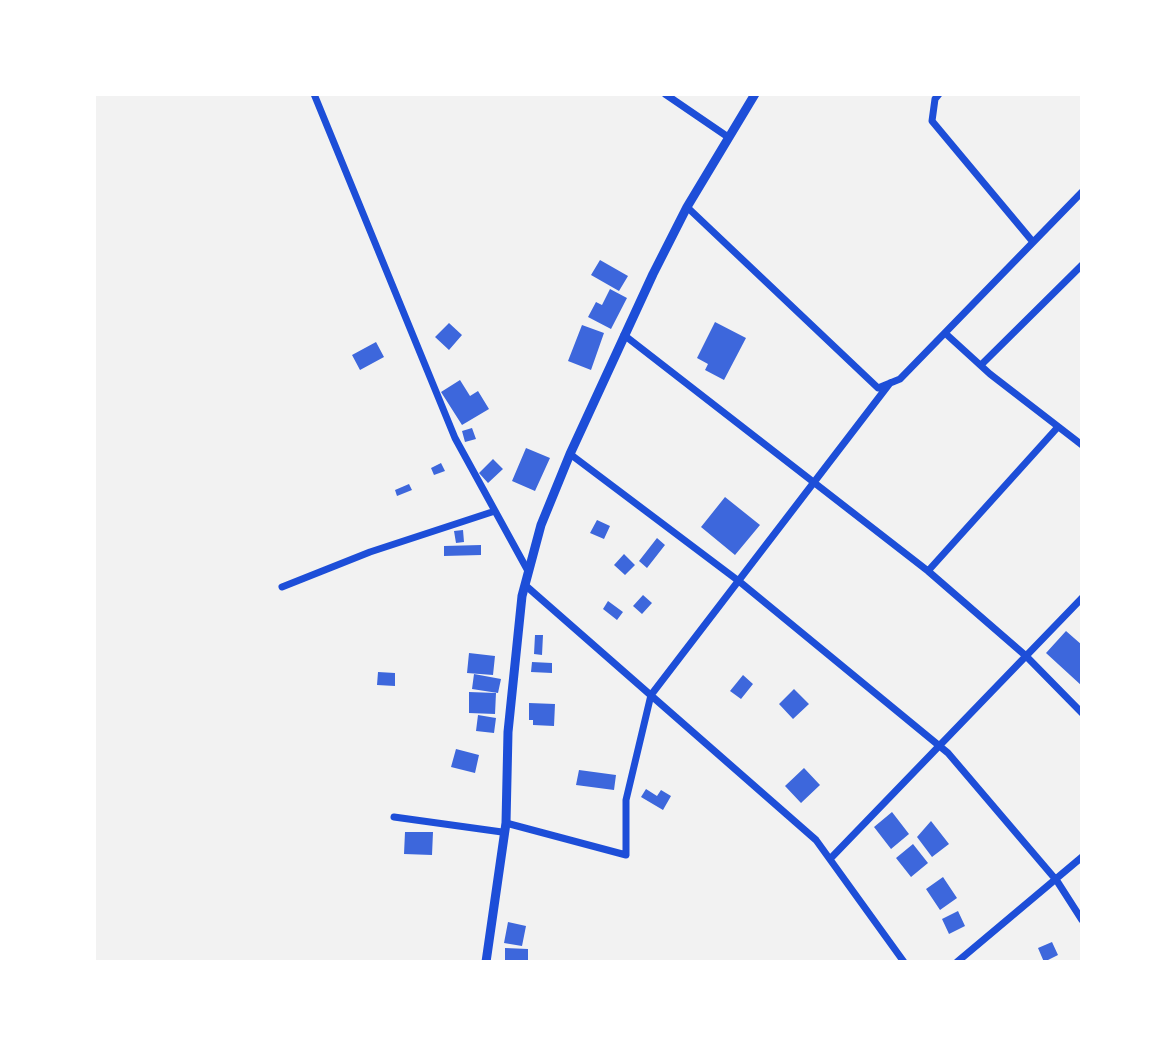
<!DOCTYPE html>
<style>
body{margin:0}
#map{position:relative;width:1176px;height:1056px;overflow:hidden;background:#f2f2f2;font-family:Montserrat,sans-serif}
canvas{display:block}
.frame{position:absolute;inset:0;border:96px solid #fff;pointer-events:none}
</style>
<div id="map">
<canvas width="1176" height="1056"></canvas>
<div class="frame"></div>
</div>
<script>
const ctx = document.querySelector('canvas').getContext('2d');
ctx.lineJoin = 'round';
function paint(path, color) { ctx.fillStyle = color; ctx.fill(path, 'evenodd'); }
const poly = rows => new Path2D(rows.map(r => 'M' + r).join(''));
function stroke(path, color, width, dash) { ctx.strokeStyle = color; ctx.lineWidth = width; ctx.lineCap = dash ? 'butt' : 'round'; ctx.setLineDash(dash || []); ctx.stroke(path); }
paint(poly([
 [600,260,628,276,619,291,591,275],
 [610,289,627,298,611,329,588,317,596,302,602,305],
 [715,322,746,338,724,380,705,370,708,364,697,358],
 [449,323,462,335,449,350,435,337],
 [582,325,604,333,591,370,568,361],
 [376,342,384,357,360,370,352,355],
 [460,380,470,396,478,391,489,409,462,425,441,392],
 [472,428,476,439,465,442,462,431],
 [526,448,550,458,535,491,512,481],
 [493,459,503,469,488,483,479,473],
 [441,463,445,471,434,475,431,468],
 [409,484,412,490,397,496,395,490],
 [725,497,760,525,735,555,701,527],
 [597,520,610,526,604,539,590,533],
 [463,530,464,542,456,543,454,531],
 [657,538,665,545,647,568,639,561],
 [481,545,481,555,444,556,444,546],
 [624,554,635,565,625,575,614,565],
 [643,595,652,603,642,614,633,606],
 [608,601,623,612,617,620,603,609],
 [1066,631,1082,645,1082,686,1046,653],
 [535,635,543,635,542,655,534,654],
 [469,653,495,656,493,675,467,673],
 [532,662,552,663,552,673,531,672],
 [378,672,395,673,395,686,377,685],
 [474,674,501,679,498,693,472,689],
 [743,675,753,684,741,699,730,691],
 [794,689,809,704,793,719,779,704],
 [469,692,496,693,495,714,469,713],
 [529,703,555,704,554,726,533,725,533,720,529,720],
 [478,715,496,718,494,733,476,731],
 [456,749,479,755,475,773,451,767],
 [804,768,820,785,801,803,785,786],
 [579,770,616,775,614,790,576,785],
 [646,789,657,796,661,790,671,796,663,810,641,797],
 [892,812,909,834,891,849,874,827],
 [931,821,949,844,932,857,917,837],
 [405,832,433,832,432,855,404,854],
 [913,844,928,863,911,877,896,858],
 [943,877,957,898,940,910,926,889],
 [958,911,965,926,949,934,942,919],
 [508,922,526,926,522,946,504,943],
 [1052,942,1058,955,1044,962,1038,948],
 [505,948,528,949,528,962,505,962]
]), '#3d67dc');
stroke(poly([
 [314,94,455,438,528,571],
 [665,94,728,137],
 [939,94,935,99,932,121,1033,242],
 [687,207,878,388,900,379,1082,192],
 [945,333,990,374,1082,445],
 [624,335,928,571,1026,656,1082,713],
 [982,364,1082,265],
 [570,454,740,582,948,753,1057,881,1082,920],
 [928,571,1057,428],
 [525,585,816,840,904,962],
 [282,587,370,552,495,511],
 [394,817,502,832],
 [506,823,626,855,626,800,651,695,890,383],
 [830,859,1082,598],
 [957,962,1082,857]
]), '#1d4ed8', 7);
stroke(poly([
 [486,962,506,823,508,732,522,596,541,525,570,454,653,274,687,207,755,94]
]), '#1d4ed8', 9);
</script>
